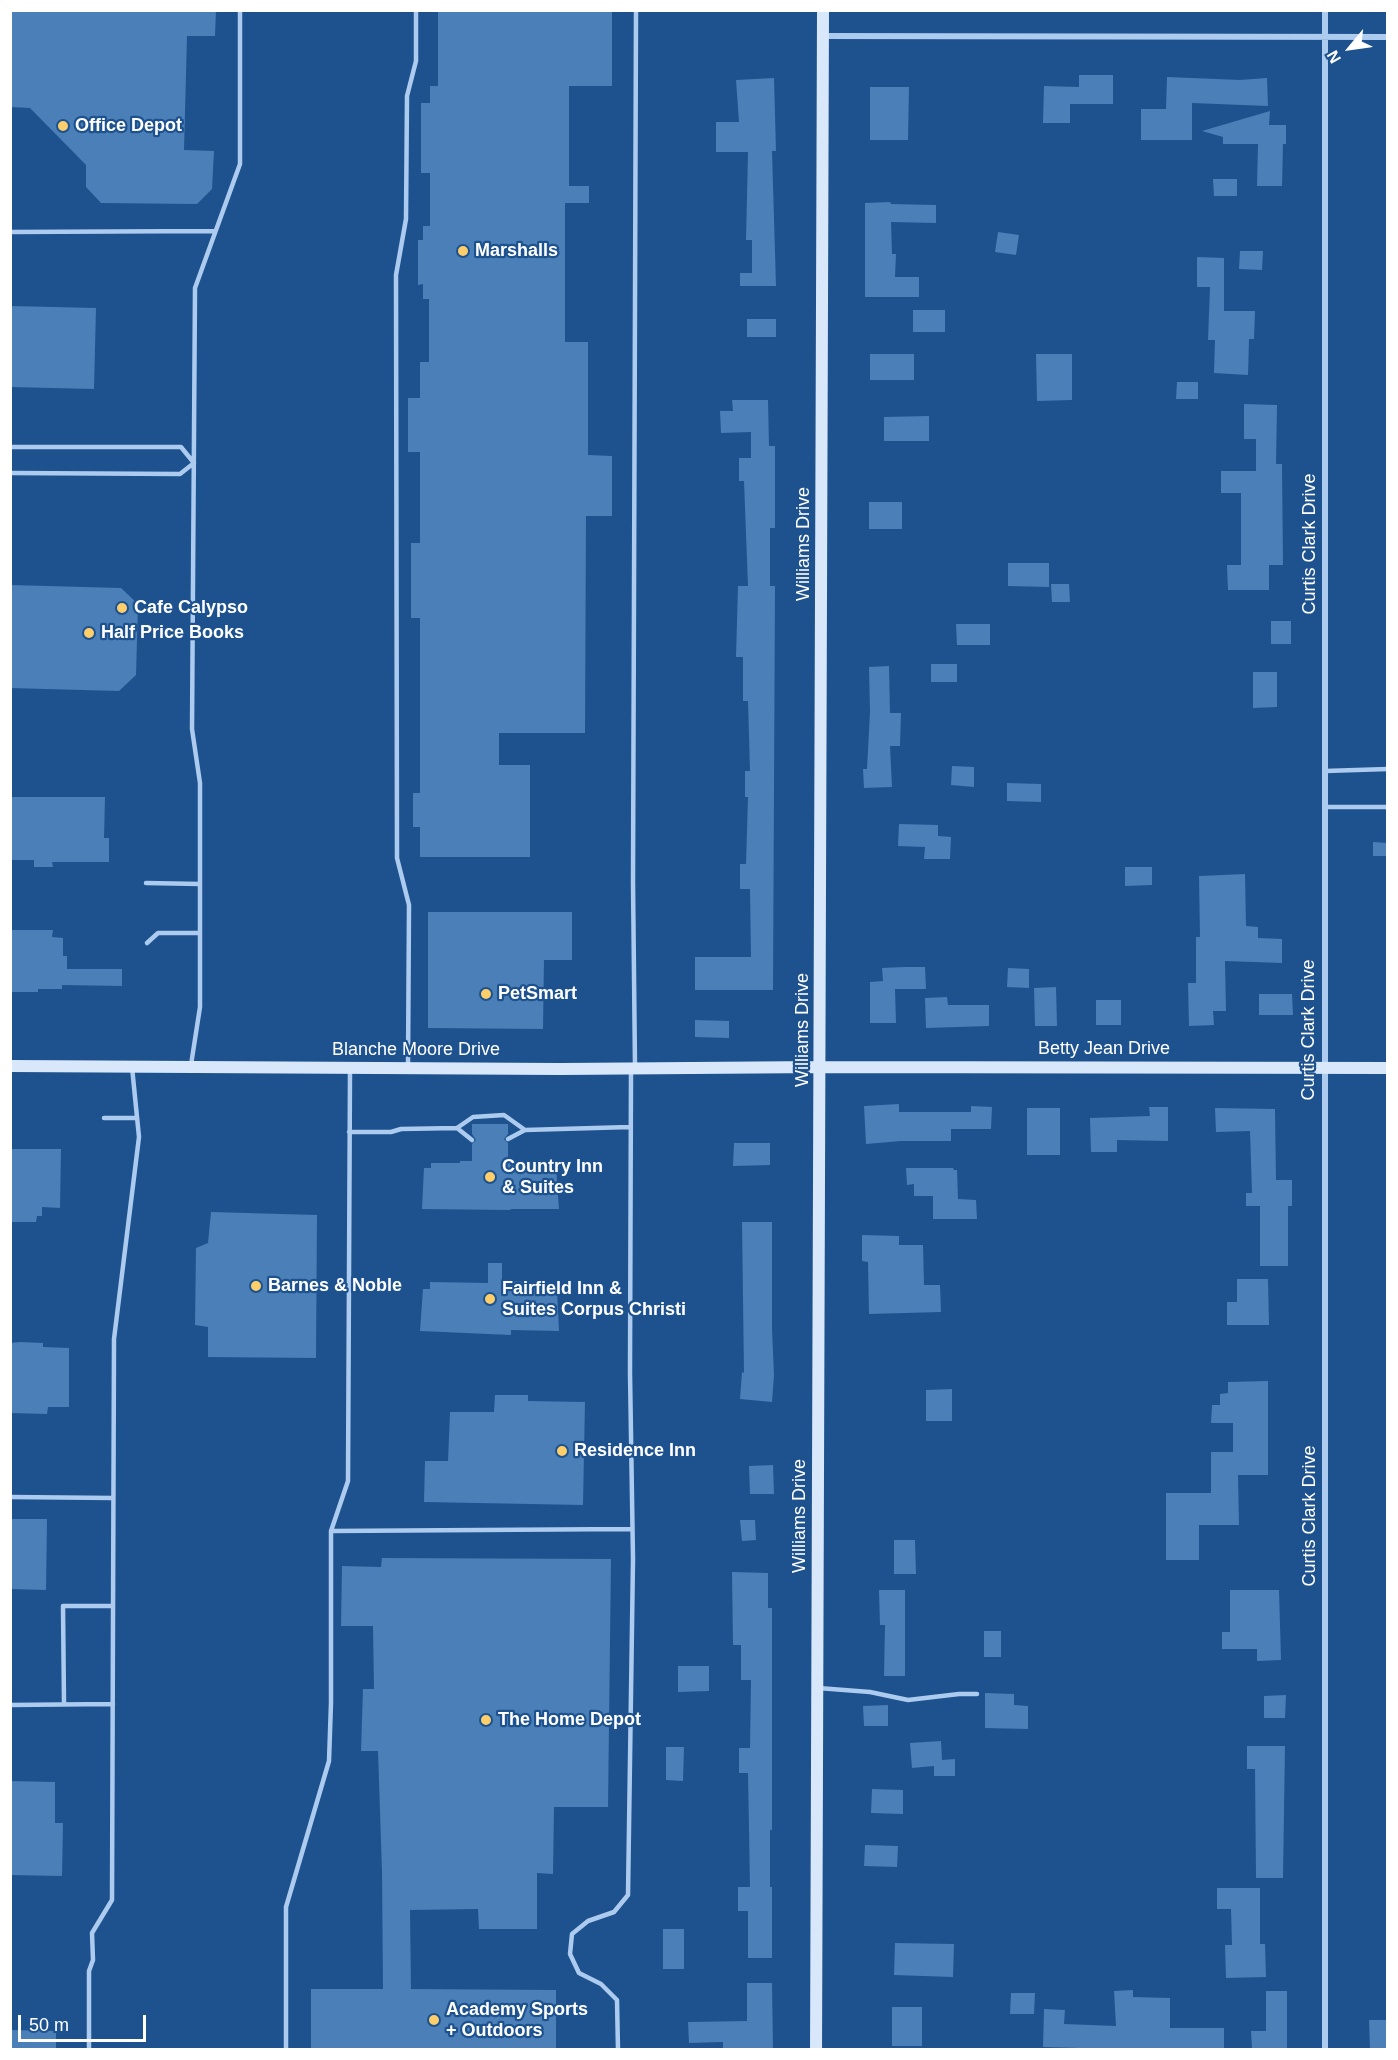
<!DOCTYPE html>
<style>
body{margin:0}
#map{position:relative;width:1398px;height:2060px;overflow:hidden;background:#1d528f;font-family:Arial,sans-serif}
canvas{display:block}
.frame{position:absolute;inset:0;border:12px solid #fff;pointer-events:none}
.north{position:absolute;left:1320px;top:18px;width:60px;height:60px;-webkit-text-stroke:4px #1d528f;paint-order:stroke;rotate:241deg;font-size:16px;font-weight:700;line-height:24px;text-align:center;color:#fff}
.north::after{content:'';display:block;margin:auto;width:21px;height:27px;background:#fff;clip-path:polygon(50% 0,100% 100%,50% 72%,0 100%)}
.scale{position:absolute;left:18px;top:2015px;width:128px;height:27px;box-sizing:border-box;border:3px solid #fff;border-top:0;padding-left:8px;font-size:18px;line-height:21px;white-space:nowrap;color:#fff;-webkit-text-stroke:4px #1d528f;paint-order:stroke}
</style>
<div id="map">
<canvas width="1398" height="2060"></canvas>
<div class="frame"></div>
<div class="north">N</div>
<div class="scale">50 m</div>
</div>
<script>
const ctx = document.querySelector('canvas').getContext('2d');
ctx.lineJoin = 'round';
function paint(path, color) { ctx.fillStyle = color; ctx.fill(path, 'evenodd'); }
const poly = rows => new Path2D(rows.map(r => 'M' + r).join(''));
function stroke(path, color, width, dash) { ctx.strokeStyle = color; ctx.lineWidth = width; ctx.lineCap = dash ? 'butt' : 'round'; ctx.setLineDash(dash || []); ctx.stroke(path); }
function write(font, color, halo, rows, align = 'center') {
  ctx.font = font + ' Arial,sans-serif'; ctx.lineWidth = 4.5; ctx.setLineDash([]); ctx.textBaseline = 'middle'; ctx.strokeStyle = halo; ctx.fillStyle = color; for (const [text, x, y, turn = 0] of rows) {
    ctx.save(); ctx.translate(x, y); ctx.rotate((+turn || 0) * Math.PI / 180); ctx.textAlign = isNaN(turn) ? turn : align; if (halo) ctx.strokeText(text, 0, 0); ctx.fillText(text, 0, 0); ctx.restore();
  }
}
paint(poly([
 [10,10,216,10,215,36,187,36,184,150,214,151,212,189,197,204,101,203,86,187,86,165,30,108,10,107],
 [438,10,612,10,612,86,569,86,569,186,589,186,589,203,565,203,565,342,588,342,588,455,612,456,612,516,586,516,585,733,499,733,499,765,530,765,530,857,420,857,420,827,413,827,413,793,420,793,420,618,411,618,411,543,420,543,420,452,408,452,408,398,420,398,420,362,429,362,429,299,423,299,423,284,418,285,418,240,423,240,423,226,430,226,430,173,421,173,421,103,430,103,430,86,438,86],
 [1079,75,1113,75,1113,104,1070,104,1070,123,1043,123,1044,86,1079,87],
 [1167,77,1240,80,1267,78,1268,106,1192,103,1192,140,1141,140,1141,109,1166,109],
 [774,78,776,151,772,151,776,286,740,286,740,273,752,273,752,240,746,240,748,152,716,152,716,122,739,122,736,80],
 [870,87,909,87,908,140,870,140],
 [1270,111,1269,125,1286,125,1286,144,1283,144,1282,186,1257,186,1258,144,1223,144,1223,137,1202,131],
 [1213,179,1237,179,1237,196,1214,196],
 [890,202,891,204,936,205,936,223,891,222,892,254,896,254,895,277,919,277,919,297,865,297,865,203],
 [998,232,1019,235,1016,255,995,252],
 [1240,251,1263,251,1262,270,1239,269],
 [1197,257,1224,258,1224,311,1255,311,1254,339,1249,339,1248,375,1214,373,1215,340,1208,340,1210,287,1197,287],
 [10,306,96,308,94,389,10,387],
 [913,310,945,310,945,332,913,332],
 [747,319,776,319,776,337,747,337],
 [870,354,914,354,914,380,870,380],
 [1036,354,1072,354,1072,400,1037,401],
 [1177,382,1198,382,1198,399,1176,399],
 [732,400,768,400,769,446,775,446,775,528,770,528,770,586,775,586,773,990,695,990,695,957,751,957,750,889,740,889,740,864,746,864,748,797,745,797,745,771,750,771,748,701,743,701,743,657,736,657,738,586,748,586,744,481,739,481,739,458,751,458,751,432,721,433,720,411,733,411],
 [1244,404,1277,405,1276,464,1282,464,1283,565,1269,565,1269,590,1228,590,1227,565,1241,565,1241,493,1221,493,1221,471,1256,471,1256,439,1244,439],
 [929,416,929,441,884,441,884,417],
 [869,502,902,502,902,529,869,529],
 [1008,563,1049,563,1049,587,1008,586],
 [1051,584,1069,584,1070,602,1052,602],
 [10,585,121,588,138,604,136,675,119,691,10,688],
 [1271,621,1291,621,1291,644,1271,644],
 [956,624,990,624,990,645,957,645],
 [931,664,957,664,957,682,931,682],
 [889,666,890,713,901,713,900,746,890,746,892,787,864,788,863,769,867,769,870,712,869,667],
 [1253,672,1277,672,1277,707,1253,708],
 [952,766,974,767,974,787,951,785],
 [1007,783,1041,784,1041,802,1007,801],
 [10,797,105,797,104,838,109,838,109,862,52,862,53,867,34,867,34,860,10,860],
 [899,824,938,825,938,836,951,837,950,859,924,859,925,847,898,846],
 [1373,842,1388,843,1388,856,1373,856],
 [1125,867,1152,867,1152,885,1125,886],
 [1245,874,1246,926,1258,927,1258,938,1282,939,1282,963,1225,961,1226,1011,1213,1011,1214,1025,1189,1026,1188,983,1196,983,1196,937,1200,937,1199,876],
 [428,912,572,912,572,960,544,960,543,1029,428,1028],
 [10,930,53,930,52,937,63,938,63,956,67,956,67,969,122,969,122,986,62,985,62,989,38,989,38,992,10,992],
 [904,967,925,967,926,989,895,989,896,1023,870,1023,870,982,883,981,882,968],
 [1008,968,1029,969,1029,988,1007,987],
 [1056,987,1057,1026,1035,1026,1034,988],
 [1259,994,1292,994,1293,1015,1259,1015],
 [947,997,948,1005,989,1005,989,1026,926,1028,925,998],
 [1096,1000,1121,1000,1121,1025,1096,1025],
 [695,1020,729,1021,729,1038,695,1037],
 [899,1104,899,1112,971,1112,971,1106,992,1107,991,1129,951,1129,951,1141,901,1141,866,1144,864,1106],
 [1149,1107,1168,1107,1168,1141,1117,1140,1117,1152,1091,1152,1090,1118,1150,1116],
 [1027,1108,1060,1108,1060,1155,1027,1155],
 [1215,1108,1275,1109,1276,1180,1292,1180,1292,1206,1288,1206,1288,1266,1260,1266,1260,1206,1246,1206,1246,1193,1252,1193,1250,1131,1216,1132],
 [472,1124,508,1124,508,1134,504,1139,508,1143,508,1161,549,1163,549,1168,556,1167,559,1209,511,1209,510,1210,422,1209,424,1168,431,1168,431,1163,460,1163,460,1161,472,1161,472,1144,476,1140,472,1134],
 [734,1143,770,1143,770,1165,733,1166],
 [10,1149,61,1149,60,1208,42,1207,42,1216,37,1216,36,1222,10,1222],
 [906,1168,953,1168,954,1170,957,1170,958,1199,976,1200,977,1219,933,1219,933,1196,914,1196,914,1184,907,1185],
 [211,1212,317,1215,316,1358,208,1357,208,1327,195,1325,196,1248,208,1243],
 [742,1222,772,1222,772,1329,774,1375,772,1402,740,1399,742,1372,744,1373],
 [862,1235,899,1236,899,1245,923,1245,924,1285,940,1285,941,1312,869,1314,868,1262,862,1261],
 [488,1263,502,1263,502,1281,550,1283,550,1290,557,1290,559,1331,511,1330,511,1335,420,1331,423,1289,430,1289,430,1282,488,1283],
 [1237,1279,1268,1279,1269,1325,1227,1325,1227,1302,1237,1302],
 [20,1342,43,1343,43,1347,69,1348,69,1407,48,1407,47,1414,10,1413,10,1343],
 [1268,1381,1268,1475,1238,1475,1239,1525,1199,1525,1199,1560,1166,1560,1166,1493,1211,1493,1211,1452,1233,1452,1233,1423,1211,1423,1212,1405,1220,1405,1220,1394,1228,1393,1228,1382],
 [952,1389,952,1421,926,1421,926,1390],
 [495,1395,528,1395,528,1401,585,1402,583,1505,424,1502,425,1461,448,1461,450,1412,494,1412],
 [773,1465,774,1494,750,1494,749,1466],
 [10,1519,47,1519,46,1590,10,1589],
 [740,1520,755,1520,756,1540,742,1541],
 [894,1540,915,1540,916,1574,894,1574],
 [382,1558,611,1559,608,1807,554,1807,553,1874,537,1873,537,1929,479,1929,478,1909,410,1910,411,1989,556,1990,556,2049,311,2049,311,1989,383,1989,382,1872,378,1751,361,1751,363,1689,374,1689,373,1626,341,1626,342,1566,381,1567],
 [732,1572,768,1573,768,1608,772,1608,772,1830,770,1830,770,1887,772,1887,772,1958,748,1958,748,1911,738,1911,738,1887,750,1887,748,1773,739,1773,739,1748,750,1748,751,1680,741,1680,741,1645,733,1645],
 [879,1590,905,1590,905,1676,884,1676,885,1625,880,1625],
 [1230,1590,1279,1590,1281,1660,1257,1661,1257,1649,1222,1649,1222,1632,1230,1632],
 [984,1631,1001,1631,1001,1657,984,1657],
 [678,1666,709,1666,709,1691,678,1692],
 [985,1693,1014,1694,1014,1705,1028,1706,1028,1729,985,1728],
 [1286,1695,1285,1718,1264,1718,1264,1696],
 [888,1705,888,1726,864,1726,863,1706],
 [941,1741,942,1760,955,1759,955,1776,934,1776,934,1766,912,1768,910,1743],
 [1247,1746,1285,1746,1283,1878,1256,1878,1255,1769,1247,1769],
 [666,1747,684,1747,683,1781,666,1780],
 [10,1781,55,1782,55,1823,63,1823,62,1876,10,1875],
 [872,1789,903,1790,903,1814,871,1813],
 [865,1845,898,1846,897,1867,864,1866],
 [1217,1888,1260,1888,1260,1944,1265,1944,1266,1977,1226,1978,1225,1945,1232,1945,1231,1909,1217,1909],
 [663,1929,684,1929,684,1969,663,1969],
 [895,1943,954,1944,953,1977,894,1975],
 [747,1983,772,1983,773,2049,723,2049,723,2042,689,2043,688,2022,747,2021],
 [1133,1990,1133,1997,1170,1998,1170,2028,1224,2028,1224,2049,1147,2048,1147,2049,1113,2049,1043,2047,1044,2009,1065,2010,1064,2024,1116,2026,1114,1991],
 [1266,1991,1287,1991,1287,2049,1252,2049,1251,2031,1266,2031],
 [1011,1993,1035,1993,1034,2014,1010,2014],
 [892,2007,922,2007,922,2046,892,2046],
 [1369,2020,1388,2020,1388,2049,1370,2049],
 [10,2030,56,2031,56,2049,10,2049]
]), '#4a7fb8');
stroke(poly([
 [10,232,215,231],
 [10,447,181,447,194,463,180,474,10,473],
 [1325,771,1388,769],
 [1325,807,1388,807],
 [146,883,200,884],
 [147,943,158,933,200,933],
 [191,1065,200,1007,200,783,192,729,195,288,240,164,240,10],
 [635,1067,633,882,636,10],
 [408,1068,409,905,397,858,396,275,406,219,407,96,416,61,416,10],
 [104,1118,137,1118],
 [457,1128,472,1140],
 [349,1132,391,1132,401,1129,457,1128,473,1117,504,1115,525,1130,630,1127],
 [508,1139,525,1130],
 [10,1497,113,1498],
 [331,1531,631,1529],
 [818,1688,870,1692,908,1700,959,1694,977,1694],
 [64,1704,63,1606,113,1606],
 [10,1705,113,1704],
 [89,2050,89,1971,93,1960,92,1933,112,1900,114,1339,139,1137,132,1067],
 [286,2050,286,1907,329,1761,331,1703,331,1531,348,1481,350,1071],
 [618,2050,617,2000,601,1984,579,1973,570,1954,572,1934,588,1921,614,1912,628,1895,633,1559,630,1373,631,1070]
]), '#accbee', 4.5);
stroke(poly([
 [1325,10,1325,2050],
 [823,36,1388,37]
]), '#accbee', 6);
stroke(poly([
 [10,1066,561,1069,821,1067,1388,1068],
 [816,2050,823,10]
]), '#d8e8fa', 12);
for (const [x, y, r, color] of [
 [63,126,6,"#fdce6a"],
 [463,251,6,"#fdce6a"],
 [122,608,6,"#fdce6a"],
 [89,633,6,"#fdce6a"],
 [486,994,6,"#fdce6a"],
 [490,1177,6,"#fdce6a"],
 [256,1286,6,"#fdce6a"],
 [490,1299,6,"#fdce6a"],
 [562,1451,6,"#fdce6a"],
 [486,1720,6,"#fdce6a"],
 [434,2020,6,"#fdce6a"]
]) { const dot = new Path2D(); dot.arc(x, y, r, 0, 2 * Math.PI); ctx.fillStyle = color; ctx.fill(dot); stroke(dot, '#1d528f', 2); }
write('bold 18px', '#fff', '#1d528f', [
 ["Office Depot",75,126],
 ["Marshalls",475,251],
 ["Cafe Calypso",134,608],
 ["Half Price Books",101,633],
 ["PetSmart",498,994],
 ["Country Inn",502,1167],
 ["& Suites",502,1188],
 ["Barnes & Noble",268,1286],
 ["Fairfield Inn &",502,1289],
 ["Suites Corpus Christi",502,1310],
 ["Residence Inn",574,1451],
 ["The Home Depot",498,1720],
 ["Academy Sports",446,2010],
 ["+ Outdoors",446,2031]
], 'left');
write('18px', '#fff', '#1d528f', [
 ["Williams Drive",804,544,-90],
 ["Curtis Clark Drive",1310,544,-90],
 ["Williams Drive",803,1030,-90],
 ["Curtis Clark Drive",1309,1030,-90],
 ["Betty Jean Drive",1104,1049],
 ["Blanche Moore Drive",416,1050],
 ["Williams Drive",800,1516,-90],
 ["Curtis Clark Drive",1310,1516,-90]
]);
</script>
